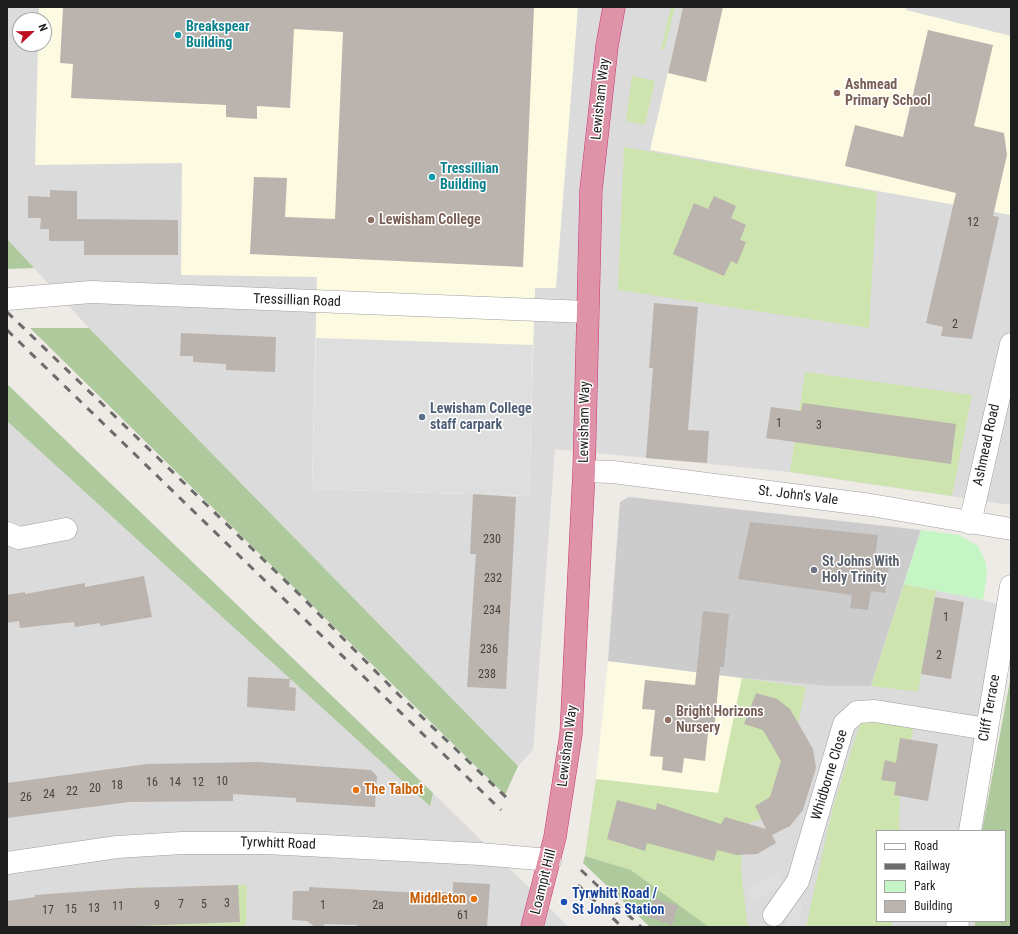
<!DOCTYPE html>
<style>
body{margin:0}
#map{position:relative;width:1018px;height:934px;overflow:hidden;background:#eeeae5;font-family:"Roboto Condensed",sans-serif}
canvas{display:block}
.frame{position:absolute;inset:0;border:8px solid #1e1e1e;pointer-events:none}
.legend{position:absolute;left:876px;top:830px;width:130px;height:92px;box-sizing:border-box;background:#fff;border:1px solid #a5a5a5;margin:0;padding:5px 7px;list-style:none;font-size:12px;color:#1e1e1e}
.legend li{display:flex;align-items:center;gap:8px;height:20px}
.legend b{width:20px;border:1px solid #a5a5a5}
.north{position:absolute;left:12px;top:12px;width:40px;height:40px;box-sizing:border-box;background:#fff;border:1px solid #a5a5a5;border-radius:50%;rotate:68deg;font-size:11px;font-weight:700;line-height:16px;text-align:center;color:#1e1e1e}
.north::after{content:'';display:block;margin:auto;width:14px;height:18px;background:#bc1020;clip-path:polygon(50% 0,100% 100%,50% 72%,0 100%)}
</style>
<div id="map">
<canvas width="1018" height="934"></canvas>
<div class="frame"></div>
<ul class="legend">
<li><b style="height:5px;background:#fff"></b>Road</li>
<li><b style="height:5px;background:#6c6c6c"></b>Railway</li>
<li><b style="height:11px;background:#c6f5c5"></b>Park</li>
<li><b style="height:11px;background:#bbb3ae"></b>Building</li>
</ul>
<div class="north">N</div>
</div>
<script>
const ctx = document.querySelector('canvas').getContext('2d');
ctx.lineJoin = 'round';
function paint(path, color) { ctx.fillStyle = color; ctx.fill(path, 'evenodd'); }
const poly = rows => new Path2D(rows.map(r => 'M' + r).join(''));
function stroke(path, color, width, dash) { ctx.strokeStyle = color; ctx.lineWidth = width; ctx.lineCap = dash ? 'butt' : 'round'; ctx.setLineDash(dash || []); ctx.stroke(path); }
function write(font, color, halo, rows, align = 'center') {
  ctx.font = font + ' "Roboto Condensed",sans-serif'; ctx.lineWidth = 3; ctx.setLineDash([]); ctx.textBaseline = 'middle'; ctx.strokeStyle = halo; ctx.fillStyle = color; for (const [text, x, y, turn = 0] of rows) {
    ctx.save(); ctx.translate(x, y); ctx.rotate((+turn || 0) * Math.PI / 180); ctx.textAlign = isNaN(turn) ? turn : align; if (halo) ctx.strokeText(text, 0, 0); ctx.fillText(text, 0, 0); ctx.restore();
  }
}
paint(poly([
 [7,7,1011,7,1011,505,781,471,555,449,533,750,518,766,89,328,7,239],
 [20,20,44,20,44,44,20,44],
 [7,384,433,793,569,927,7,927],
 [904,584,983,600,1011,609,1011,646,982,831,877,831,877,921,975,921,975,927,709,927,631,870,585,856,596,779,719,793,742,678,828,686,871,686]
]), '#dcdbdb');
paint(poly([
 [39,7,578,7,556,288,535,288,529,496,312,489,317,277,181,275,182,163,35,165,38,44,44,44,44,20,39,20],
 [683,7,906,7,906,10,1011,36,1011,215,650,150],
 [608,661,742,678,719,793,596,779]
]), '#fcfae0');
paint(poly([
 [629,497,921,530,871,686,828,686,742,678,608,661,620,502]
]), '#ccc');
paint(poly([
 [671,7,675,7,664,50,661,49],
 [632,76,655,81,645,125,626,121],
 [624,147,877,192,869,328,618,290],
 [805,372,972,395,952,496,790,472],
 [904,584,936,591,918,692,871,686],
 [742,678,806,687,778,814,743,825,741,871,747,922,750,927,709,927,631,870,585,856,596,779,718,793],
 [862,718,915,721,900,786,899,831,877,831,877,921,892,921,891,927,806,927,833,807],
 [238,885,247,885,246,927,109,927,131,925,128,888,145,887,146,925,239,922]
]), '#cee4af');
paint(poly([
 [7,239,34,268,7,269],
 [30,328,89,328,518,766,505,795],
 [7,384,433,793,430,806,7,421],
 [1011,675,1011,927,975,927,975,921,1005,921,1005,831,982,831],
 [585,856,631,870,709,927,650,927,583,863]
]), '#aeca9d');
paint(poly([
 [921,530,959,535,978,546,986,563,987,574,983,600,904,584]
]), '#c6f5c5');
paint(poly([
 [316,338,533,345,529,496,312,489],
 [779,872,785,884,752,903,745,890],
 [792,901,803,904,798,927,786,927]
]), '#dedede');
paint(poly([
 [63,7,534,7,523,267,250,254,254,177,287,178,285,217,335,219,343,32,294,29,290,108,257,106,257,119,226,117,226,105,71,98,73,64,60,63],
 [683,7,723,7,706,82,668,73],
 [928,30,993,45,974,126,1004,133,1007,155,993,216,999,217,972,339,941,336,943,327,926,323,956,193,845,166,855,125,903,137],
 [50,190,77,191,77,219,178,220,178,255,84,255,84,241,49,241,49,229,40,229,41,218,28,218,28,196,50,197],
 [714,196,736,206,731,218,746,225,740,240,746,242,737,264,731,261,724,276,673,254,694,203,708,209],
 [654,303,698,307,688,430,709,431,707,463,646,458,653,368,649,368],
 [181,333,276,337,275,372,226,370,226,364,193,362,193,356,180,356],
 [803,403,956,424,951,464,766,438,771,407,801,411],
 [473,494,516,497,506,689,467,687,476,554,470,554],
 [750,522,878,535,875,558,890,560,885,593,871,591,868,610,850,608,852,595,738,579],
 [144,576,152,617,100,626,100,623,75,627,74,622,20,628,19,621,7,623,7,595,25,592,25,594,85,583,85,587],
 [935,597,964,602,951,679,921,674],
 [703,611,729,614,724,667,720,667,714,733,708,733,705,761,684,758,682,773,662,770,663,757,650,756,655,710,642,709,645,680,695,685],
 [248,677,290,679,289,687,296,688,295,711,247,707],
 [756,693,777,699,790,709,813,749,816,768,803,810,790,826,772,835,776,843,757,854,737,855,717,850,714,861,647,843,645,851,607,839,617,800,656,810,657,803,721,824,725,817,766,829,755,806,770,797,781,761,763,730,744,724],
 [900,738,938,744,928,801,894,795,896,782,881,780,885,760,896,763],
 [258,762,371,770,377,776,375,807,296,802,296,798,233,794,233,801,129,802,7,818,7,783,147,764],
 [453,882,490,884,487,927,357,927,357,925,325,924,322,927,315,927,307,921,292,920,293,891,309,891,309,887,440,894,440,892,453,893],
 [238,885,240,922,109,927,7,927,7,901,35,897,35,895,130,888],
 [654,898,678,906,672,925,648,917]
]), '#bbb3ae');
const street = poly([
 [7,299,91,292,587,312],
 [584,471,613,472,871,505,1011,529],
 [970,523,1011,344],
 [7,533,19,538,66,529],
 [970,831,1011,586],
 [7,863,117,847,182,843,266,843,480,854,550,860],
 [774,915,798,881,844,724,857,712,875,711,987,729],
 [957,927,958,921]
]);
const highway = poly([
 [532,927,555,837,571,734,584,471,591,190,607,46,614,7]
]);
stroke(street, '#9f9f9f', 23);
stroke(highway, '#cc3275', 23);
stroke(street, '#fff', 22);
stroke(highway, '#df93a8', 22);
stroke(poly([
 [7,312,300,595,400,696,510,801],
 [7,330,501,810],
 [581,870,641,927],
 [578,885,622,927]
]), '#6c6c6c', 3, [8, 8]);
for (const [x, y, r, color] of [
 [178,35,4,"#0f9aa8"],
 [837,93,4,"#8d6e63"],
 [432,177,4,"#0f9aa8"],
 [371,220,4,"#8d6e63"],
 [422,417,4,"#5c6f8a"],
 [814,570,4,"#6b7280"],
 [668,720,4,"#8d6e63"],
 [356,790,4,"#e8710a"],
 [474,899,4,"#e8710a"],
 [564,902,4,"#1a4fb4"]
]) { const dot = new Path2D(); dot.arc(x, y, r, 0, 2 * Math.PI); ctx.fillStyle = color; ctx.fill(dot); stroke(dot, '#fff', 1.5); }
write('12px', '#454342', null, [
 ["12",973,223],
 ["2",955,325],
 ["1",779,424],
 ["3",819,426],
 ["230",492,540],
 ["232",493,579],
 ["234",492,611],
 ["1",946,618],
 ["236",489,650],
 ["2",939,656],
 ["238",487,675],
 ["10",222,782],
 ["16",152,783],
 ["14",175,783],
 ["12",198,783],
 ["18",117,786],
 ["20",95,789],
 ["22",72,792],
 ["24",49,795],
 ["26",26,798],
 ["3",227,904],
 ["7",181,905],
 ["5",204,905],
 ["9",157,906],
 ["1",323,906],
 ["2a",378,906],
 ["11",118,907],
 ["13",94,909],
 ["15",71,910],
 ["17",48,911],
 ["61",463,916]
]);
write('bold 14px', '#0d838f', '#fff', [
 ["Breakspear",186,27],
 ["Building",186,43],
 ["Tressillian",440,169],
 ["Building",440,185]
], 'left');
write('bold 14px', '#785e54', '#fff', [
 ["Ashmead",845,85],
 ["Primary School",845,101],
 ["Lewisham College",379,220],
 ["Bright Horizons",676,712],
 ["Nursery",676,728]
], 'left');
write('14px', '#1e1e1e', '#fff', [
 ["Lewisham Way",601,99,-84],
 ["Tressillian Road",297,301,2],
 ["Lewisham Way",585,422,-89],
 ["Ashmead Road",987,445,-78],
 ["St. John's Vale",798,496,7],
 ["Cliff Terrace",990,708,-80],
 ["Lewisham Way",568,746,-83],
 ["Whidborne Close",830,775,-73],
 ["Tyrwhitt Road",278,844,2],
 ["Loampit Hill",544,882,-76]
]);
write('bold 14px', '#4e5e75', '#fff', [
 ["Lewisham College",430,409],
 ["staff carpark",430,425]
], 'left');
write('bold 14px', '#5b616d', '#fff', [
 ["St Johns With",822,562],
 ["Holy Trinity",822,578]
], 'left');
write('bold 14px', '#c56008', '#fff', [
 ["The Talbot",364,790],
 ["Middleton",466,899,"right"]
], 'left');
write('bold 14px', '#164399', '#fff', [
 ["Tyrwhitt Road /",572,894],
 ["St Johns Station",572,910]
], 'left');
</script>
